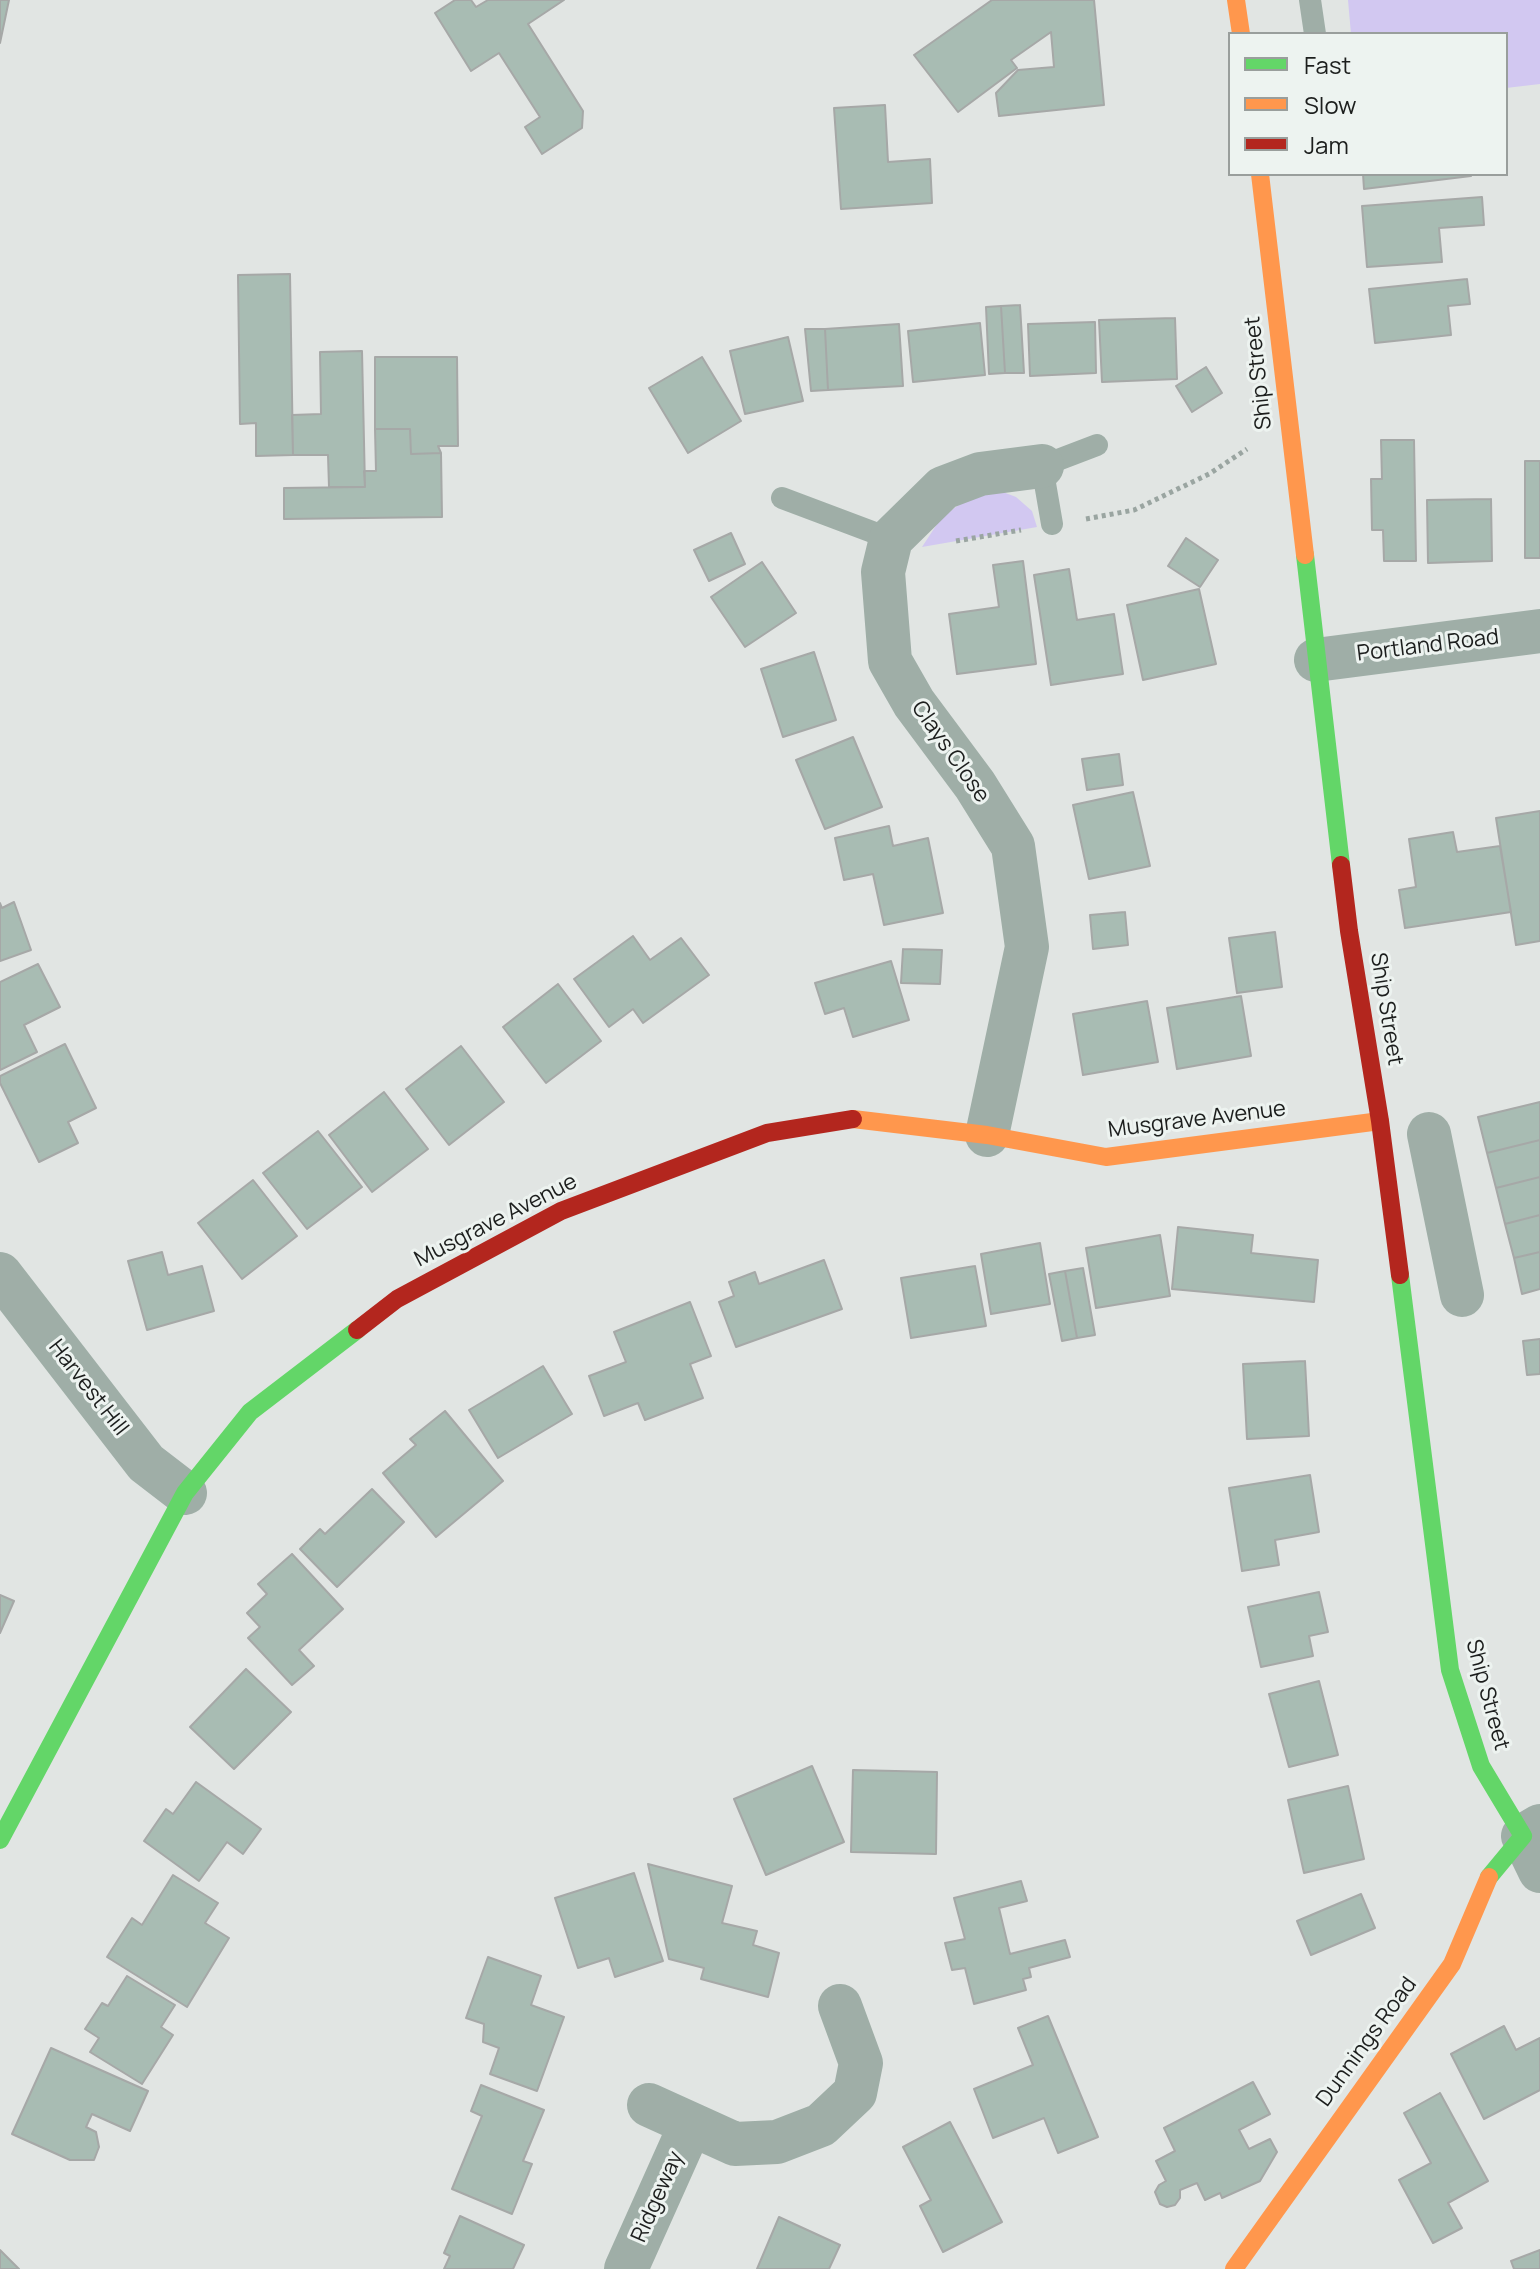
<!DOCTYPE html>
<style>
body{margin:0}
#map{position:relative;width:1540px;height:2269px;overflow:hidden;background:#e1e5e3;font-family:Manrope,sans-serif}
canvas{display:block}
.legend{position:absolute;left:1228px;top:32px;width:280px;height:144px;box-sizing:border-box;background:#edf3f0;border:2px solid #999e9c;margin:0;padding:10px 14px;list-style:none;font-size:24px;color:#1c1e1d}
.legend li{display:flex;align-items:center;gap:16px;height:40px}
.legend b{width:40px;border:2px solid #999e9c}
</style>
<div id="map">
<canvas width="1540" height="2269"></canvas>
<ul class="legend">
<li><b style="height:10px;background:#63d668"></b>Fast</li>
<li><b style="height:10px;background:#ff974d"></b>Slow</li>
<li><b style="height:10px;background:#b3261e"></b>Jam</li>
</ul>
</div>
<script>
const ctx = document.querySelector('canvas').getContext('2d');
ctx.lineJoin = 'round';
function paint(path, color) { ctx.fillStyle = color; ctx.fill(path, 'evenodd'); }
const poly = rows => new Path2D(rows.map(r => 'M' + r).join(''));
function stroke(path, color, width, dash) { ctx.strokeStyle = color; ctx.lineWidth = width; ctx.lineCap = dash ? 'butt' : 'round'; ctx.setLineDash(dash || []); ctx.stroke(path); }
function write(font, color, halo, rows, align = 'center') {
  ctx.font = font + ' Manrope,sans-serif'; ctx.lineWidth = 6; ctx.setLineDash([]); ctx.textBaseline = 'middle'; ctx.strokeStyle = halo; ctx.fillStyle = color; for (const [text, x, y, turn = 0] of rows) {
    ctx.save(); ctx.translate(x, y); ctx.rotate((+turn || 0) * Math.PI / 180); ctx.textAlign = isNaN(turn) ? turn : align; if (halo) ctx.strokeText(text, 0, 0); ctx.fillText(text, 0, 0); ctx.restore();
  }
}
paint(poly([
 [1348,0,1540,0,1540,84,1506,88,1506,34,1351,34],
 [995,489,1016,497,1032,511,1037,527,922,547,941,518,972,495]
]), '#d2c8f1');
const building = poly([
 [0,0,9,0,0,43,0,0],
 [455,0,471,0,476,7,488,0,564,0,528,24,583,111,582,128,542,154,525,127,540,117,499,53,471,71,435,13,455,0],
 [992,0,1094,0,1104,105,999,116,996,93,1018,70,1054,67,1051,32,1011,60,1017,68,958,112,914,55,992,0],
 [885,105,888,162,930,159,932,203,841,209,834,108,885,105],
 [1363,174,1471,174,1471,176,1364,189,1363,174],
 [1482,197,1484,225,1439,228,1442,262,1367,267,1362,206,1482,197],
 [290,274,293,455,256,456,256,423,240,424,238,275,290,274],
 [1467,279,1470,304,1448,306,1451,335,1375,343,1369,289,1467,279],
 [1020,305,1024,373,1005,373,1001,306,1020,305],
 [1001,306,1005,373,989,374,986,307,1001,306],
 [1175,318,1177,379,1102,382,1099,320,1175,318],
 [1095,322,1096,373,1030,376,1028,324,1095,322],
 [980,323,985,375,913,382,908,331,980,323],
 [899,324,903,386,828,390,825,329,899,324],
 [805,329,825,329,828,390,811,391,805,329],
 [788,337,803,401,745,414,730,351,788,337],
 [362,351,365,487,329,487,328,455,293,455,292,415,321,414,320,352,362,351],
 [375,357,457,357,458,446,438,446,441,453,411,454,410,429,375,429,375,357],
 [702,357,741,421,688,453,649,388,702,357],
 [1206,367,1222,393,1192,412,1176,386,1206,367],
 [375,429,410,429,411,454,441,453,442,517,284,519,284,488,365,487,364,471,376,471,375,429],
 [1381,440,1414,440,1416,561,1384,561,1383,530,1372,530,1371,479,1382,479,1381,440],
 [1525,461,1540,461,1540,558,1525,558,1525,461],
 [1491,499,1492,561,1428,563,1427,500,1491,499],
 [731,533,745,564,709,581,694,550,731,533],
 [1186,538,1218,560,1200,587,1168,566,1186,538],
 [1023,561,1036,664,957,674,949,614,999,607,993,565,1023,561],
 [762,562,796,613,745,647,711,597,762,562],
 [1069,569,1077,620,1114,614,1123,674,1051,685,1034,575,1069,569],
 [1199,589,1216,664,1143,680,1127,605,1199,589],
 [814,652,836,720,783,737,761,669,814,652],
 [853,737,882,807,825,829,796,760,853,737],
 [1119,754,1123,785,1087,790,1082,759,1119,754],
 [1133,792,1150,866,1089,879,1073,805,1133,792],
 [1540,811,1540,941,1516,945,1496,818,1540,811],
 [889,826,893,846,928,838,943,913,884,925,873,874,844,880,835,838,889,826],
 [1453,832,1457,852,1500,846,1511,912,1405,928,1399,890,1416,887,1409,839,1453,832],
 [14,902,31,950,0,961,0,903,2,908,14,902],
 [1125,912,1128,945,1093,949,1090,915,1125,912],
 [1275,932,1282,987,1237,993,1229,938,1275,932],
 [633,936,650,960,681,938,709,975,643,1023,633,1009,609,1027,574,979,633,936],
 [903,949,942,950,940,984,901,983,903,949],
 [891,961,909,1020,853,1037,844,1008,825,1014,815,983,891,961],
 [38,964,60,1007,24,1025,37,1052,0,1070,0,982,38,964],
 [558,984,601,1041,546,1083,503,1027,558,984],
 [1241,996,1251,1056,1177,1069,1167,1008,1241,996],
 [1147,1001,1158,1062,1083,1075,1073,1014,1147,1001],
 [65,1044,96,1108,68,1122,78,1143,39,1162,0,1083,0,1076,65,1044],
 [461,1046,504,1102,449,1145,406,1089,461,1046],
 [384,1092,428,1149,372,1192,329,1135,384,1092],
 [1540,1102,1540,1140,1487,1153,1478,1117,1540,1102],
 [318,1131,362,1187,307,1229,263,1173,318,1131],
 [1540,1140,1540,1177,1496,1188,1487,1153,1540,1140],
 [1540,1177,1540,1215,1505,1224,1496,1188,1540,1177],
 [253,1180,297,1236,242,1279,198,1223,253,1180],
 [1540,1215,1540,1252,1514,1258,1505,1224,1540,1215],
 [1178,1227,1253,1235,1251,1253,1318,1260,1314,1302,1172,1289,1178,1227],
 [1160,1235,1170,1296,1096,1308,1086,1248,1160,1235],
 [1040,1243,1050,1304,991,1314,981,1254,1040,1243],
 [162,1252,168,1275,202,1266,214,1311,147,1330,128,1261,162,1252],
 [1540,1252,1540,1289,1522,1294,1514,1258,1540,1252],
 [824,1260,842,1309,736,1347,719,1302,734,1296,729,1282,755,1272,759,1284,824,1260],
 [975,1266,986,1326,911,1338,901,1278,975,1266],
 [1083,1268,1095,1335,1077,1338,1065,1271,1083,1268],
 [1065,1271,1077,1338,1062,1341,1049,1274,1065,1271],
 [690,1302,711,1356,690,1364,703,1398,645,1420,638,1403,604,1416,589,1376,626,1362,614,1332,690,1302],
 [1540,1339,1540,1374,1527,1375,1523,1341,1540,1339],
 [1305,1361,1309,1436,1247,1439,1243,1364,1305,1361],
 [543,1366,572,1414,498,1458,469,1410,543,1366],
 [445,1411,503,1481,436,1537,383,1473,416,1445,410,1439,445,1411],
 [1310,1475,1319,1532,1275,1540,1279,1565,1242,1571,1229,1488,1310,1475],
 [372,1489,404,1522,337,1587,300,1549,320,1529,325,1534,372,1489],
 [292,1554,343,1609,299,1650,314,1666,292,1685,248,1638,260,1627,247,1613,267,1594,258,1584,292,1554],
 [1319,1592,1328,1632,1309,1636,1313,1656,1261,1667,1248,1607,1319,1592],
 [0,1595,14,1601,0,1633,0,1595],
 [246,1669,291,1712,234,1769,190,1727,246,1669],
 [1319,1681,1338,1755,1289,1767,1269,1694,1319,1681],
 [812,1766,844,1842,766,1875,734,1799,812,1766],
 [853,1770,937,1772,936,1854,851,1852,853,1770],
 [196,1782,261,1829,243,1854,227,1842,199,1881,144,1841,166,1809,173,1814,196,1782],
 [1348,1786,1364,1859,1304,1873,1288,1800,1348,1786],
 [648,1864,732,1886,722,1923,757,1931,753,1945,779,1953,768,1997,701,1979,704,1968,669,1959,648,1864],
 [634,1873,663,1961,615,1977,609,1958,578,1968,555,1898,634,1873],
 [173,1875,218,1903,205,1923,229,1938,187,2007,107,1957,132,1918,142,1925,173,1875],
 [1021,1881,1027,1901,999,1908,1010,1954,1065,1940,1070,1957,1029,1968,1031,1977,1023,1979,1026,1990,974,2004,965,1968,952,1970,945,1943,965,1939,954,1898,1021,1881],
 [1361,1894,1375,1928,1311,1955,1297,1921,1361,1894],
 [488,1957,541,1976,531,2005,564,2017,537,2091,490,2074,499,2048,483,2042,484,2024,466,2018,488,1957],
 [127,1976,175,2005,161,2027,173,2035,142,2084,90,2052,99,2038,85,2029,102,2003,108,2006,127,1976],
 [1048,2016,1098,2137,1058,2153,1044,2118,993,2138,974,2089,1033,2065,1018,2028,1048,2016],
 [1504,2026,1516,2050,1540,2038,1540,2090,1484,2119,1451,2054,1504,2026],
 [51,2048,148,2091,130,2131,92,2114,86,2127,96,2132,99,2147,94,2160,70,2160,12,2134,51,2048],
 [1253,2082,1270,2114,1239,2130,1249,2149,1270,2139,1277,2152,1260,2181,1222,2198,1220,2193,1205,2200,1197,2183,1180,2190,1180,2198,1175,2205,1167,2207,1160,2204,1155,2192,1159,2185,1166,2181,1156,2161,1175,2151,1164,2128,1253,2082],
 [481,2085,544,2110,523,2161,532,2164,512,2214,452,2189,482,2116,471,2111,481,2085],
 [1440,2093,1488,2181,1448,2203,1462,2228,1433,2243,1399,2180,1431,2163,1404,2113,1440,2093],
 [950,2122,1002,2222,943,2252,920,2206,931,2200,903,2147,950,2122],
 [460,2216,524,2245,513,2269,444,2269,450,2256,444,2253,460,2216],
 [779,2217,840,2245,829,2269,757,2269,779,2217],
 [0,2250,19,2269,0,2269,0,2250],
 [1540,2250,1540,2269,1514,2269,1511,2261,1540,2250]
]);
paint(building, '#a8bcb3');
stroke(building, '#a6a8a7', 2);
stroke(poly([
 [1086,519,1134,510,1209,474,1247,449],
 [956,541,1021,530]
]), '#9aa5a1', 5, [4, 4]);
stroke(poly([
 [1310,0,1315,34],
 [782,498,891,539],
 [1052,524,1042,466,1097,445]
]), '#9faea7', 22);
stroke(poly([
 [1316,660,1540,631],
 [1429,1134,1462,1295],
 [987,1135,1027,947,1013,846,975,785,914,703,890,661,883,572,891,539,943,488,980,474,1042,466],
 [0,1274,146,1463,185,1493],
 [1540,1826,1523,1836,1540,1871],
 [649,2105,735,2144,777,2142,821,2125,855,2093,861,2063,840,2006],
 [626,2269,690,2126]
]), '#9faea7', 44);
stroke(poly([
 [1305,555,1341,865],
 [1400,1275,1450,1670,1481,1766,1523,1836,1489,1877],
 [0,1840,185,1493,250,1412,357,1330]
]), '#63d668', 18);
stroke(poly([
 [1236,0,1241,34],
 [1260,174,1305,555],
 [853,1119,987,1135,1106,1157,1380,1121],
 [1234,2269,1452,1964,1489,1877]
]), '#ff974d', 18);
stroke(poly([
 [1341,865,1349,931,1380,1121,1400,1275],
 [357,1330,397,1299,561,1211,767,1133,853,1119]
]), '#b3261e', 18);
write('22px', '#1c1e1d', '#edf3f0', [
 ["Ship Street",1259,373,-96],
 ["Portland Road",1428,646,-7],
 ["Clays Close",950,752,55],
 ["Ship Street",1386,1009,81],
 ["Musgrave Avenue",1197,1120,-7],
 ["Musgrave Avenue",496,1221,-27],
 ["Harvest Hill",88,1388,52],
 ["Ship Street",1487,1695,75],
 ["Dunnings Road",1367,2042,-54],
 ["Ridgeway",658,2197,-66]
]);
</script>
